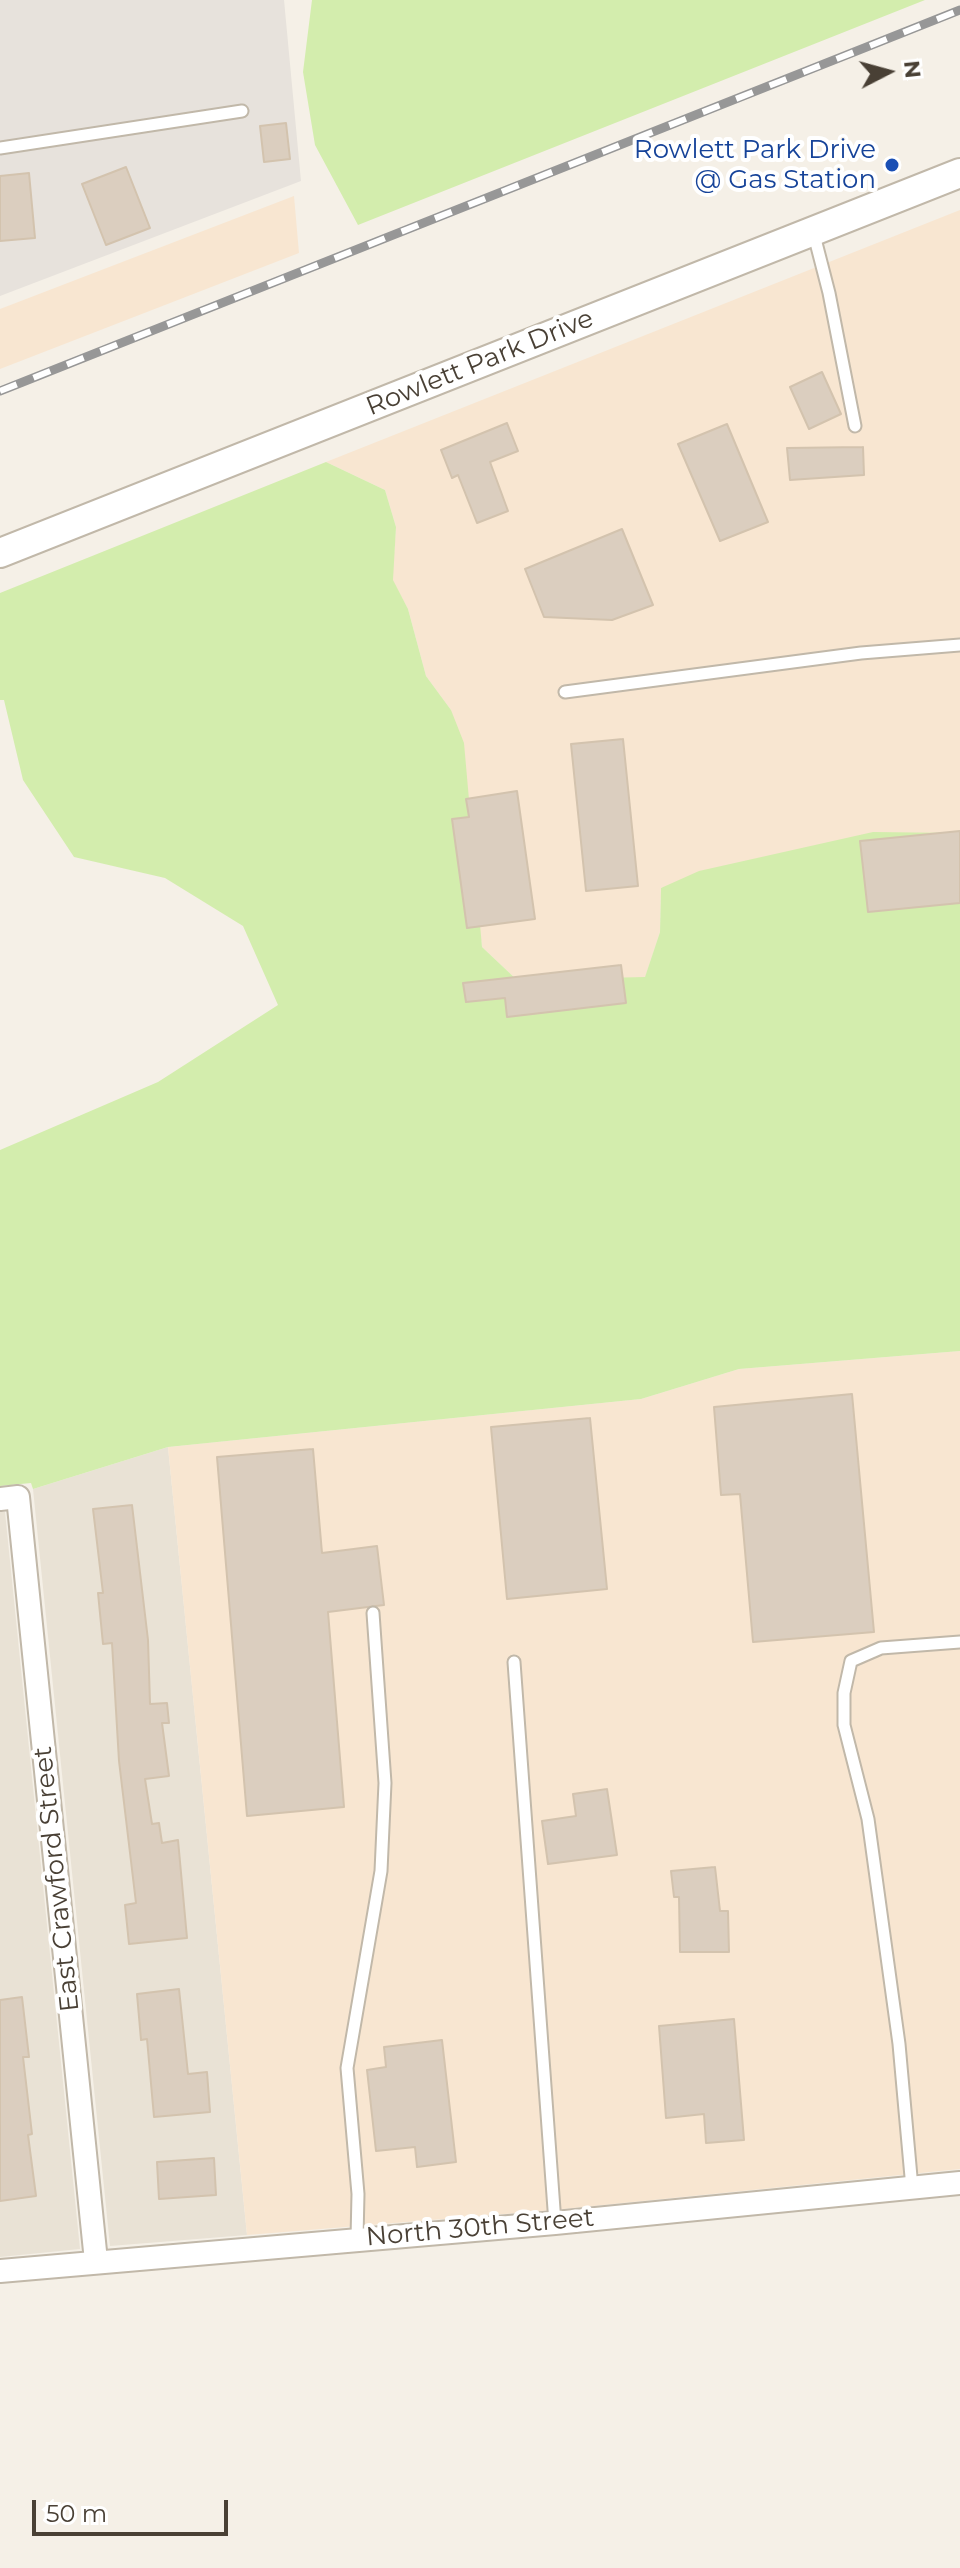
<!DOCTYPE html>
<style>
body{margin:0}
#map{position:relative;width:960px;height:2568px;overflow:hidden;background:#f5f0e7;font-family:Montserrat,sans-serif}
canvas{display:block}
.north{position:absolute;left:848px;top:32px;width:80px;height:80px;-webkit-text-stroke:6px #fff;paint-order:stroke;rotate:84deg;font-size:22px;font-weight:700;line-height:32px;text-align:center;color:#494035}
.north::after{content:'';display:block;margin:auto;width:28px;height:36px;background:#494035;clip-path:polygon(50% 0,100% 100%,50% 72%,0 100%)}
.scale{position:absolute;left:32px;top:2500px;width:196px;height:36px;box-sizing:border-box;border:4px solid #494035;border-top:0;padding-left:10px;font-size:24px;line-height:28px;white-space:nowrap;color:#494035;-webkit-text-stroke:6px #fff;paint-order:stroke}
</style>
<div id="map">
<canvas width="960" height="2568"></canvas>
<div class="north">N</div>
<div class="scale">50 m</div>
</div>
<script>
const ctx = document.querySelector('canvas').getContext('2d');
ctx.lineJoin = 'round';
function paint(path, color) { ctx.fillStyle = color; ctx.fill(path, 'evenodd'); }
const poly = rows => new Path2D(rows.map(r => 'M' + r).join(''));
function stroke(path, color, width, dash) { ctx.strokeStyle = color; ctx.lineWidth = width; ctx.lineCap = dash ? 'butt' : 'round'; ctx.setLineDash(dash || []); ctx.stroke(path); }
function write(font, color, halo, rows, align = 'center') {
  ctx.font = font + ' Montserrat,sans-serif'; ctx.lineWidth = 8; ctx.setLineDash([]); ctx.textBaseline = 'middle'; ctx.strokeStyle = halo; ctx.fillStyle = color; for (const [text, x, y, turn = 0] of rows) {
    ctx.save(); ctx.translate(x, y); ctx.rotate((+turn || 0) * Math.PI / 180); ctx.textAlign = isNaN(turn) ? turn : align; if (halo) ctx.strokeText(text, 0, 0); ctx.fillText(text, 0, 0); ctx.restore();
  }
}
paint(poly([
 [168,1447,247,2235,110,2246,33,1489],
 [0,1512,5,1512,80,2249,0,2257]
]), '#e9e2d5');
paint(poly([
 [294,196,299,253,0,369,0,309],
 [960,210,960,833,661,888,660,932,645,978,517,980,482,947,451,710,426,676,408,609,392,580,396,527,385,490,326,462],
 [960,1351,960,2169,554,2210,247,2235,168,1447,641,1399,739,1369]
]), '#f8e6d1');
paint(poly([
 [0,0,284,0,301,181,0,296]
]), '#e7e2dc');
paint(poly([
 [312,0,925,0,358,225,315,145,303,72],
 [326,462,385,490,396,527,393,580,408,609,426,676,451,710,464,743,482,947,517,980,645,977,660,932,661,888,699,871,873,832,960,833,960,1351,739,1369,641,1399,168,1447,33,1489,31,1483,0,1486,0,1150,158,1082,278,1005,243,926,165,878,74,857,23,780,4,700,0,700,0,593]
]), '#d3edad');
const building = poly([
 [286,123,290,159,264,162,260,126,286,123],
 [126,167,150,228,106,245,82,184,126,167],
 [29,173,35,238,0,241,0,176,29,173],
 [822,372,841,414,809,429,790,387,822,372],
 [507,423,518,451,490,462,508,511,477,523,458,475,452,478,441,450,507,423],
 [727,424,768,522,720,541,678,444,727,424],
 [863,447,864,475,790,480,787,448,863,447],
 [622,529,653,605,612,620,544,617,525,569,622,529],
 [623,739,638,886,586,891,571,744,623,739],
 [517,791,535,919,467,928,452,819,469,817,466,799,517,791],
 [960,831,960,903,868,912,860,841,960,831],
 [621,965,626,1003,507,1017,505,998,466,1002,463,983,621,965],
 [852,1394,874,1632,753,1642,740,1494,721,1495,714,1407,852,1394],
 [590,1418,607,1589,507,1599,491,1427,590,1418],
 [313,1449,322,1553,377,1546,384,1605,328,1612,344,1807,247,1816,217,1457,313,1449],
 [132,1505,148,1640,150,1704,167,1703,169,1723,162,1723,169,1776,145,1779,152,1824,159,1823,162,1843,178,1840,187,1938,129,1944,125,1905,136,1903,119,1761,112,1643,103,1644,98,1593,103,1593,93,1509,132,1505],
 [607,1789,617,1855,548,1864,542,1821,576,1816,573,1794,607,1789],
 [715,1867,720,1911,728,1911,729,1952,680,1952,679,1897,674,1897,671,1871,715,1867],
 [179,1989,188,2074,207,2072,210,2112,154,2117,147,2039,141,2040,137,1994,179,1989],
 [22,1997,29,2057,23,2057,32,2134,28,2135,36,2196,0,2201,0,2000,22,1997],
 [734,2019,744,2140,706,2143,704,2114,666,2118,659,2026,734,2019],
 [442,2040,456,2162,417,2167,415,2147,376,2151,367,2070,386,2067,384,2047,442,2040],
 [214,2158,216,2195,159,2199,157,2162,214,2158]
]);
paint(building, '#dbcebf');
stroke(building, '#d3c3ae', 2);
const service = poly([
 [0,148,242,111],
 [813,231,829,293,855,426],
 [565,692,861,653,960,645],
 [514,1662,555,2223],
 [912,2188,899,2044,868,1819,844,1725,844,1693,851,1661,881,1648,960,1642],
 [357,2238,358,2194,347,2068,381,1871,385,1783,373,1613]
]);
const minor = poly([
 [0,1499,18,1497,96,2261],
 [0,2271,555,2223,960,2183]
]);
const tertiary = poly([
 [0,553,960,173]
]);
stroke(service, '#c1b8a9', 15);
stroke(minor, '#c1b8a9', 26);
stroke(tertiary, '#c1b8a9', 32);
stroke(service, '#fff', 11);
stroke(minor, '#fff', 22);
stroke(tertiary, '#fff', 28);
const rail = poly([
 [0,391,960,10]
]);
stroke(rail, '#979797', 9);
stroke(rail, '#fff', 6, [18]);
for (const [x, y, r, color] of [
 [892,165,8,"#1a4fb4"]
]) { const dot = new Path2D(); dot.arc(x, y, r, 0, 2 * Math.PI); ctx.fillStyle = color; ctx.fill(dot); stroke(dot, '#fff', 3); }
write('26px', '#164399', '#fff', [
 ["Rowlett Park Drive",876,150],
 ["@ Gas Station",876,180]
], 'right');
write('26px', '#494035', '#fff', [
 ["Rowlett Park Drive",480,363,-22],
 ["East Crawford Street",57,1879,-96],
 ["North 30th Street",480,2228,-5]
]);
</script>
